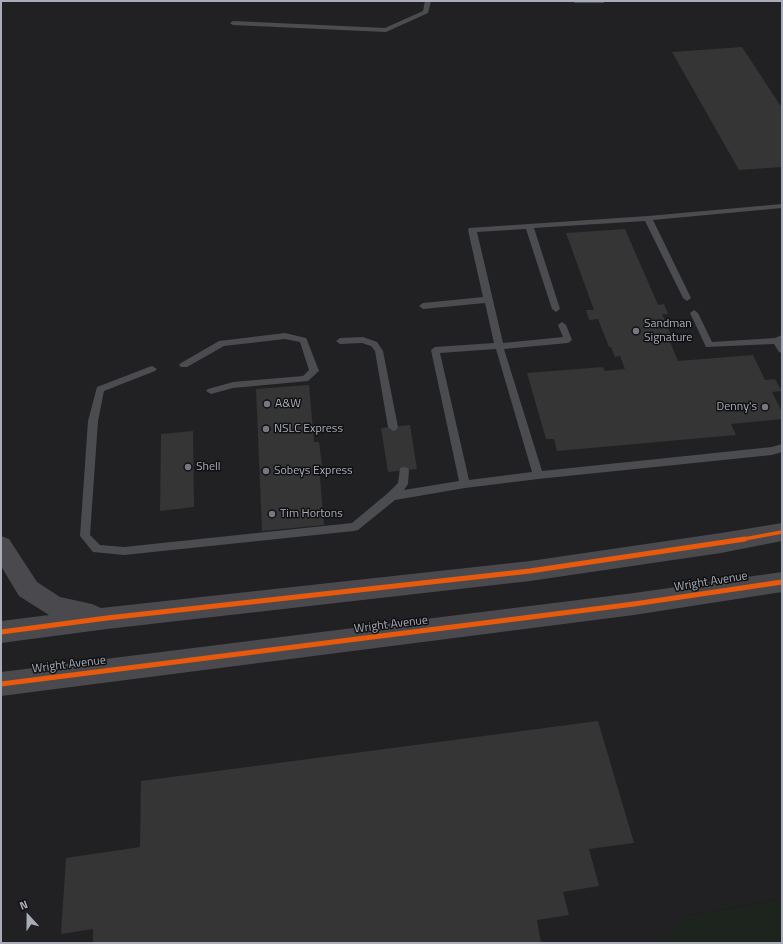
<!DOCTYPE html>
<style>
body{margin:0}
#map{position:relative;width:783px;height:944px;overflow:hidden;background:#171717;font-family:"Titillium Web",sans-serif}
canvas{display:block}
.frame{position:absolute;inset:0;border:2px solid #a8adb8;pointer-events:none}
.north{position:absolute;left:8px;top:896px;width:40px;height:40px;-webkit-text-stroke:3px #111113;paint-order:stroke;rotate:339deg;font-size:11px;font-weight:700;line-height:16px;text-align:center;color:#a8adb8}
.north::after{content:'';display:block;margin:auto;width:14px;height:18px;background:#a8adb8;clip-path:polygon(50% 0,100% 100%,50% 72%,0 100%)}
</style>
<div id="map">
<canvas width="783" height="944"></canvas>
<div class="frame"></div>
<div class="north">N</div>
</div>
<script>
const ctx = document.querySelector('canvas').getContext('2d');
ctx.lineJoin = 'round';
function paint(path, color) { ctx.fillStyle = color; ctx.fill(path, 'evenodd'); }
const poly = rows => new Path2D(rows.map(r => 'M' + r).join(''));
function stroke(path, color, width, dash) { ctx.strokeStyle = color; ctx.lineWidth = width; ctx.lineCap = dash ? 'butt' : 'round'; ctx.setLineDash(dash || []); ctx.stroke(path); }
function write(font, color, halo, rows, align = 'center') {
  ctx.font = font + ' "Titillium Web",sans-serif'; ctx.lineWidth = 3; ctx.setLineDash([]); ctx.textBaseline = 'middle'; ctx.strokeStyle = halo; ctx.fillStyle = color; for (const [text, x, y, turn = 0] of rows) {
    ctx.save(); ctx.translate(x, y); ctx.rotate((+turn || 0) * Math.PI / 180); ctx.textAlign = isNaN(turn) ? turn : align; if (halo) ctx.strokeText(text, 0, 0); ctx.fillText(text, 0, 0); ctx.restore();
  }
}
paint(poly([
 [1,1,782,1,782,899,685,916,664,943,1,943]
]), '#212123');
paint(poly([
 [782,899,782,943,664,943,685,916]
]), '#1d241e');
paint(poly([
 [742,47,782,108,782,167,739,170,672,52],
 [625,229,658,305,664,304,668,314,662,314,674,342,670,342,678,361,753,355,765,380,775,379,782,391,772,392,782,412,782,419,731,424,736,435,557,451,554,439,546,439,527,373,603,367,605,371,625,369,620,356,615,357,611,347,609,347,598,319,589,320,586,310,594,310,566,233],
 [309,385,314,442,319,442,322,466,319,466,324,525,262,531,256,389],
 [410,425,417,469,388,472,381,428],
 [193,431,194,507,160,511,161,434],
 [598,721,634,843,589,849,599,886,563,892,569,915,537,920,541,943,93,943,93,929,61,934,66,858,140,847,141,781]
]), '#353536');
paint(poly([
 [425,1,431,1,428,13,386,32,233,25,230,23,233,21,385,28,423,11,425,1],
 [572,1,606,1,603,3,575,3,572,1],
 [782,204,782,208,653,220,691,298,687,301,683,298,645,221,534,228,560,309,556,312,552,309,526,229,477,232,503,343,563,337,558,325,562,322,566,325,572,340,568,343,504,349,542,471,772,447,782,444,782,452,772,455,538,479,465,488,395,500,358,530,354,531,124,555,93,552,80,536,88,421,97,387,149,367,152,366,157,369,155,371,104,391,98,421,90,535,100,545,124,547,352,523,388,493,398,483,400,468,404,467,408,468,409,471,408,484,404,490,459,481,431,350,435,347,494,343,485,303,423,309,419,306,423,303,483,297,468,230,469,228,648,216,782,204],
 [496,349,532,472,469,480,440,353,496,349],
 [694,310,698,313,712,342,775,338,782,335,782,353,779,352,774,344,706,347,690,313,694,310],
 [285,333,306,338,307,340,319,371,308,381,233,388,211,394,206,391,208,389,233,382,303,376,309,370,300,342,285,339,224,346,187,367,181,367,179,365,181,363,219,341,285,333],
 [363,337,377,342,383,351,398,427,396,430,393,431,388,427,375,351,371,346,362,343,340,344,336,341,340,338,363,337]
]), '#4b4c50');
paint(poly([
 [782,523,782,541,721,553,530,581,107,629,1,643,1,621,49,615,19,596,1,566,1,536,9,539,37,582,60,597,92,604,101,608,530,561,721,533,782,523],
 [782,572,782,592,634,615,1,696,1,672,634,593,782,572]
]), '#4a4a4e');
stroke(poly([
 [739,540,782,532]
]), '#e8590c', 3.5);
stroke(poly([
 [1,632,107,618,530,571,745,539],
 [1,684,634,604,782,582]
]), '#e8590c', 5);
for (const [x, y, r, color] of [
 [636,331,4,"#757880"],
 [267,404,4,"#757880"],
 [765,407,4,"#757880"],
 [266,429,4,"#757880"],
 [188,467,4,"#757880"],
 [266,471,4,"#757880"],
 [272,514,4,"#757880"]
]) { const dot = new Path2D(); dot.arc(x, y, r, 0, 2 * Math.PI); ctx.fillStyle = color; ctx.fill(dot); stroke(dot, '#111113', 1.5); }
write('12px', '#a8adb8', '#111113', [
 ["Sandman",644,324],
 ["Signature",644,338],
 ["A&W",275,404],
 ["Denny's",757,407,"right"],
 ["NSLC Express",274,429],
 ["Shell",196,467],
 ["Sobeys Express",274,471],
 ["Tim Hortons",280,514]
], 'left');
write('12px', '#a8adb8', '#111113', [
 ["Wright Avenue",711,582,-9],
 ["Wright Avenue",391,625,-7],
 ["Wright Avenue",69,665,-7]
]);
</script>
